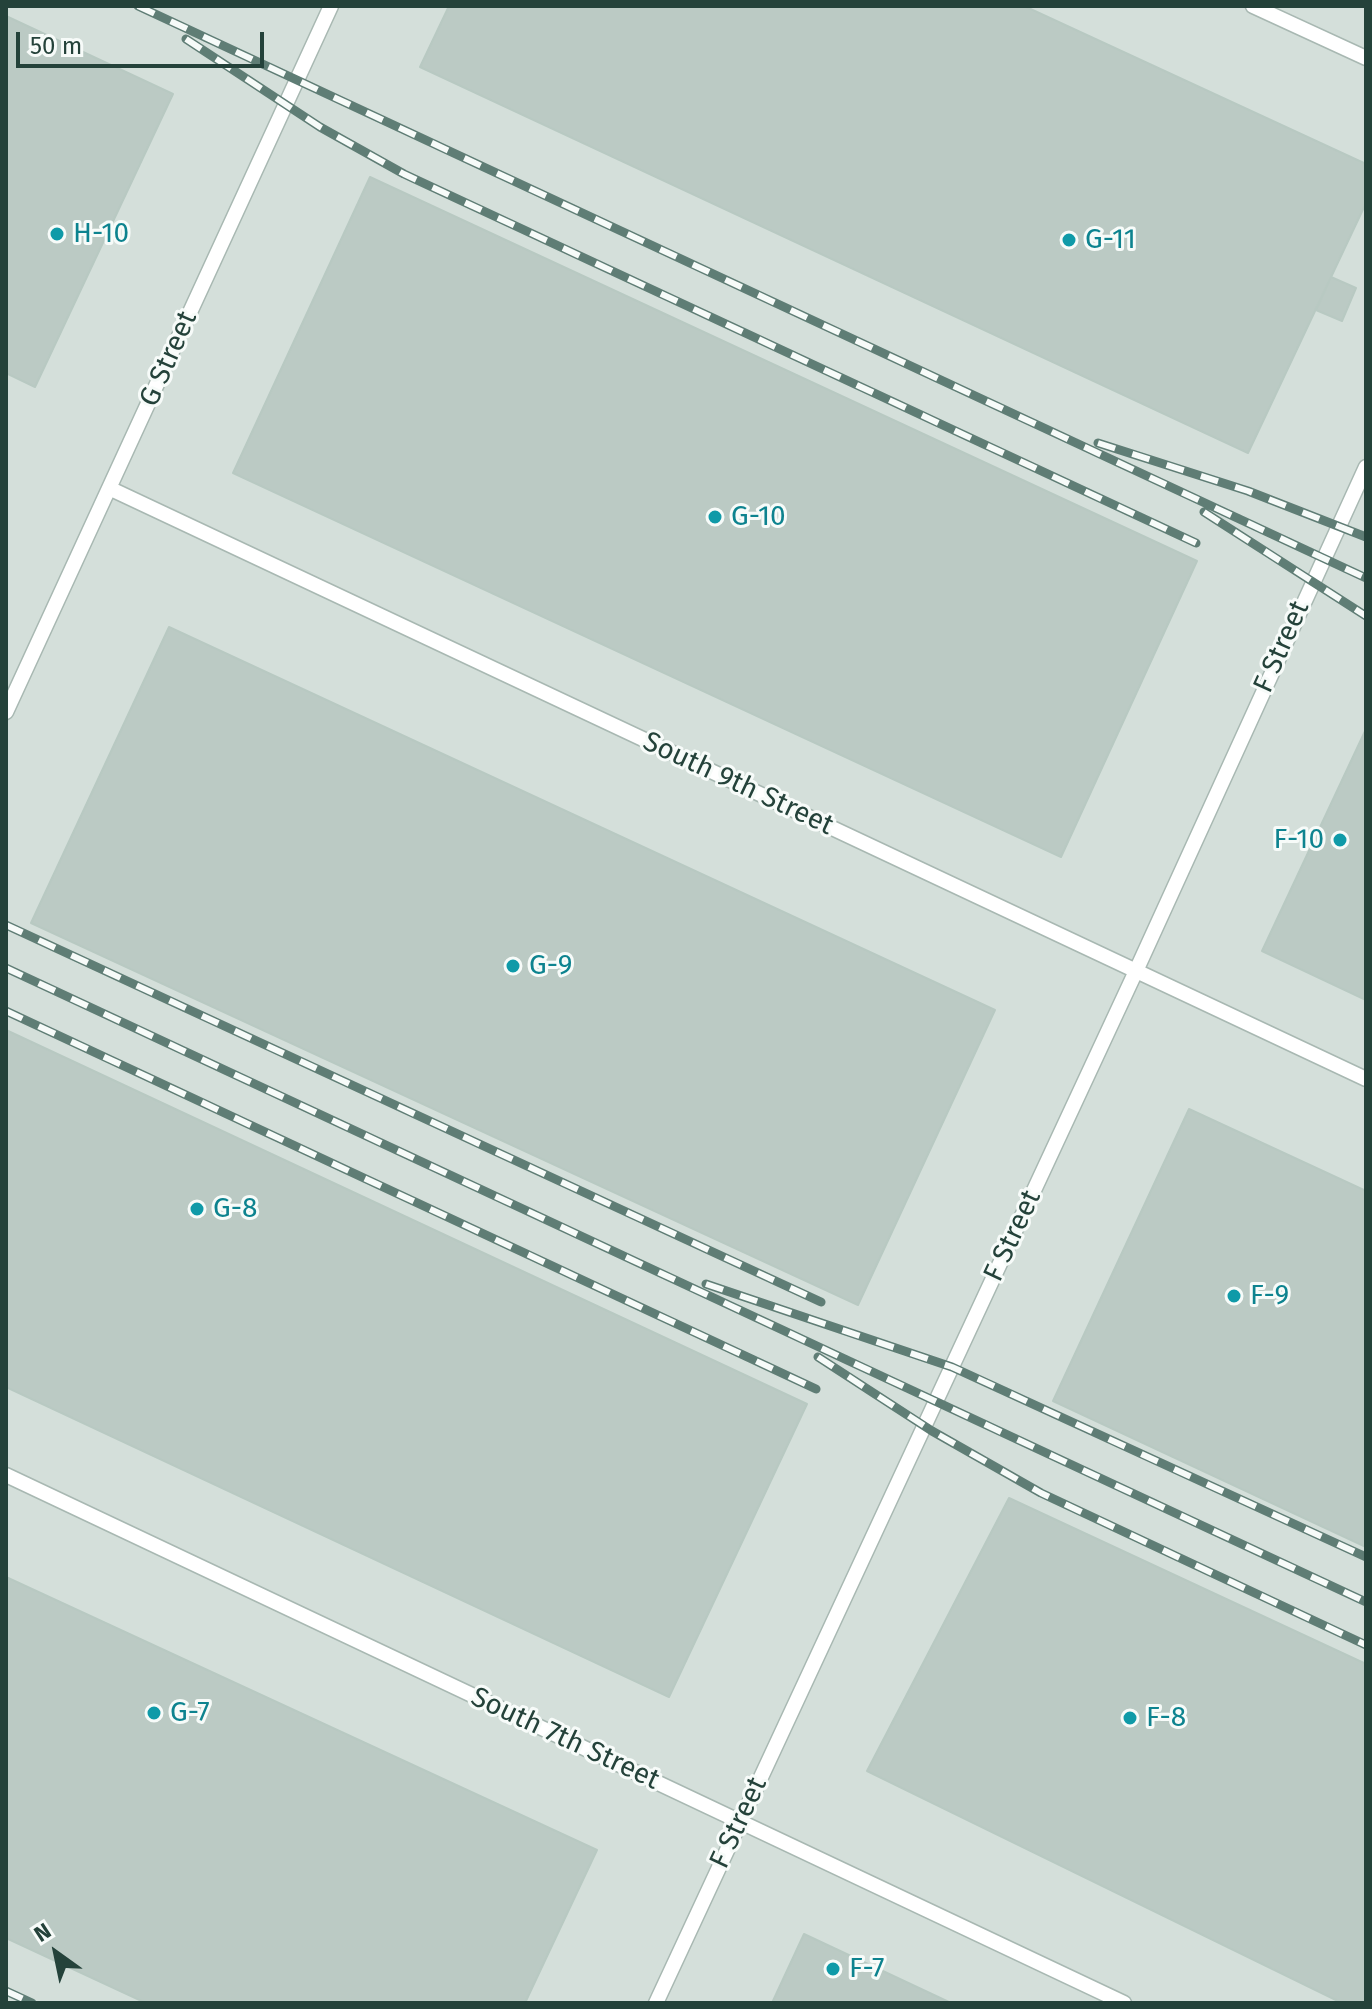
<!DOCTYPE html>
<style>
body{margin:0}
#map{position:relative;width:1372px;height:2009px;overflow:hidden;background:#e6efeb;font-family:"Fira Sans",sans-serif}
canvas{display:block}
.frame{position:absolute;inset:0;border:8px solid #24423a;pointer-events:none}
.north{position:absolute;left:16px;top:1913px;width:80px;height:80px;-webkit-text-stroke:6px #f7fbf9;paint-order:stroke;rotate:327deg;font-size:22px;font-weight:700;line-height:32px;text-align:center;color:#24423a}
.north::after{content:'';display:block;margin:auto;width:28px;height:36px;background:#24423a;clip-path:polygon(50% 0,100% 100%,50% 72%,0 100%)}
.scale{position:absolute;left:16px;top:32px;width:248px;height:36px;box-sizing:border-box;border:4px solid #24423a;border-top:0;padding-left:10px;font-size:24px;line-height:28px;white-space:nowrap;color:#24423a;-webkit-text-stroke:6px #f7fbf9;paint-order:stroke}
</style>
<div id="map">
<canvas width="1372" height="2009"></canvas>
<div class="frame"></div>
<div class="north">N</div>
<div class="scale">50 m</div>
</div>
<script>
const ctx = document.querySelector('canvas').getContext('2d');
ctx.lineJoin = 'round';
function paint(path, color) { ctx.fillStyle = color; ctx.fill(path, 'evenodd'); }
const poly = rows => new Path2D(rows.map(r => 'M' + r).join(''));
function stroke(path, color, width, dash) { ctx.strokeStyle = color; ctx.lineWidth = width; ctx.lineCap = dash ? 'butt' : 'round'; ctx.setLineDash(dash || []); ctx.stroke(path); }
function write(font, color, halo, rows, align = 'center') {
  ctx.font = font + ' "Fira Sans",sans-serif'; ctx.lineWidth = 6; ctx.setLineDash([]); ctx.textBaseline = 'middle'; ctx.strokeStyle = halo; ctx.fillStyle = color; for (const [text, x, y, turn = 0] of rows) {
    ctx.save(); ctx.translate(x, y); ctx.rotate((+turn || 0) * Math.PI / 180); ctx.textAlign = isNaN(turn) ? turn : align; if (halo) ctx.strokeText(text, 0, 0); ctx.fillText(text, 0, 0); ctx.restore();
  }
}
paint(poly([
 [6,6,1366,6,1366,2003,6,2003]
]), '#d4dfda');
const building = poly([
 [449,6,1024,6,1366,164,1366,203,1248,453,420,67,449,6],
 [6,16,173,94,35,387,6,373,6,16],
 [370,177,1197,561,1061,857,233,473,370,177],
 [1331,277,1356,288,1342,321,1316,310,1331,277],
 [169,627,995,1010,858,1305,31,923,169,627],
 [1366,729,1366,1000,1262,951,1366,729],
 [6,1030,807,1404,669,1697,6,1387,6,1030],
 [1189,1109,1366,1191,1366,1547,1053,1401,1189,1109],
 [1009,1498,1366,1664,1366,2003,1342,2003,867,1771,1009,1498],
 [6,1577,597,1850,525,2003,146,2003,6,1938,6,1577],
 [804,1934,951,2003,772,2003,804,1934]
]);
paint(building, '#bbcac4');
stroke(building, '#b8c9c2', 2);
const lane = poly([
 [1253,6,1366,58],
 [111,489,1366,1079],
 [6,712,331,6],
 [6,1475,1124,2003],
 [656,2003,1136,971,1366,467]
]);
stroke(lane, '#a8b8b2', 17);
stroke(lane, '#fff', 14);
const rail = poly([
 [138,6,1366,578],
 [186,39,320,127,404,174,1196,543],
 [1098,443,1248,491,1366,537],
 [1204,512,1366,616],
 [6,925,821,1302],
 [6,968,1366,1602],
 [6,1011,816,1389],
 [706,1284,952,1367,1366,1557],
 [818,1357,932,1431,1041,1493,1366,1645],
 [6,1991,32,2003]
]);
stroke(rail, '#5f7d75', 9);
stroke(rail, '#f7fbf9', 6, [18]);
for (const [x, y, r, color] of [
 [57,234,8,"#0f9aa8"],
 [1069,240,8,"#0f9aa8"],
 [715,517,8,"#0f9aa8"],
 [1340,840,8,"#0f9aa8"],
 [513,966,8,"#0f9aa8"],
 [197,1209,8,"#0f9aa8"],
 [1234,1296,8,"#0f9aa8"],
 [154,1713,8,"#0f9aa8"],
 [1130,1718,8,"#0f9aa8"],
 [833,1969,8,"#0f9aa8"]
]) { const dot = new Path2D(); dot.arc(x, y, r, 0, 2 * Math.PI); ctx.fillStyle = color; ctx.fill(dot); stroke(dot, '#f7fbf9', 3); }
write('28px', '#0d838f', '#f7fbf9', [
 ["H-10",73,234],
 ["G-11",1085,240],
 ["G-10",731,517],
 ["F-10",1324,840,"right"],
 ["G-9",529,966],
 ["G-8",213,1209],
 ["F-9",1250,1296],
 ["G-7",170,1713],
 ["F-8",1146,1718],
 ["F-7",849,1969]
], 'left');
write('28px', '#24423a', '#f7fbf9', [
 ["G Street",169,359,-66],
 ["F Street",1282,647,-66],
 ["South 9th Street",738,784,25],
 ["F Street",1013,1236,-65],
 ["South 7th Street",565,1739,25],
 ["F Street",739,1823,-65]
]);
</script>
